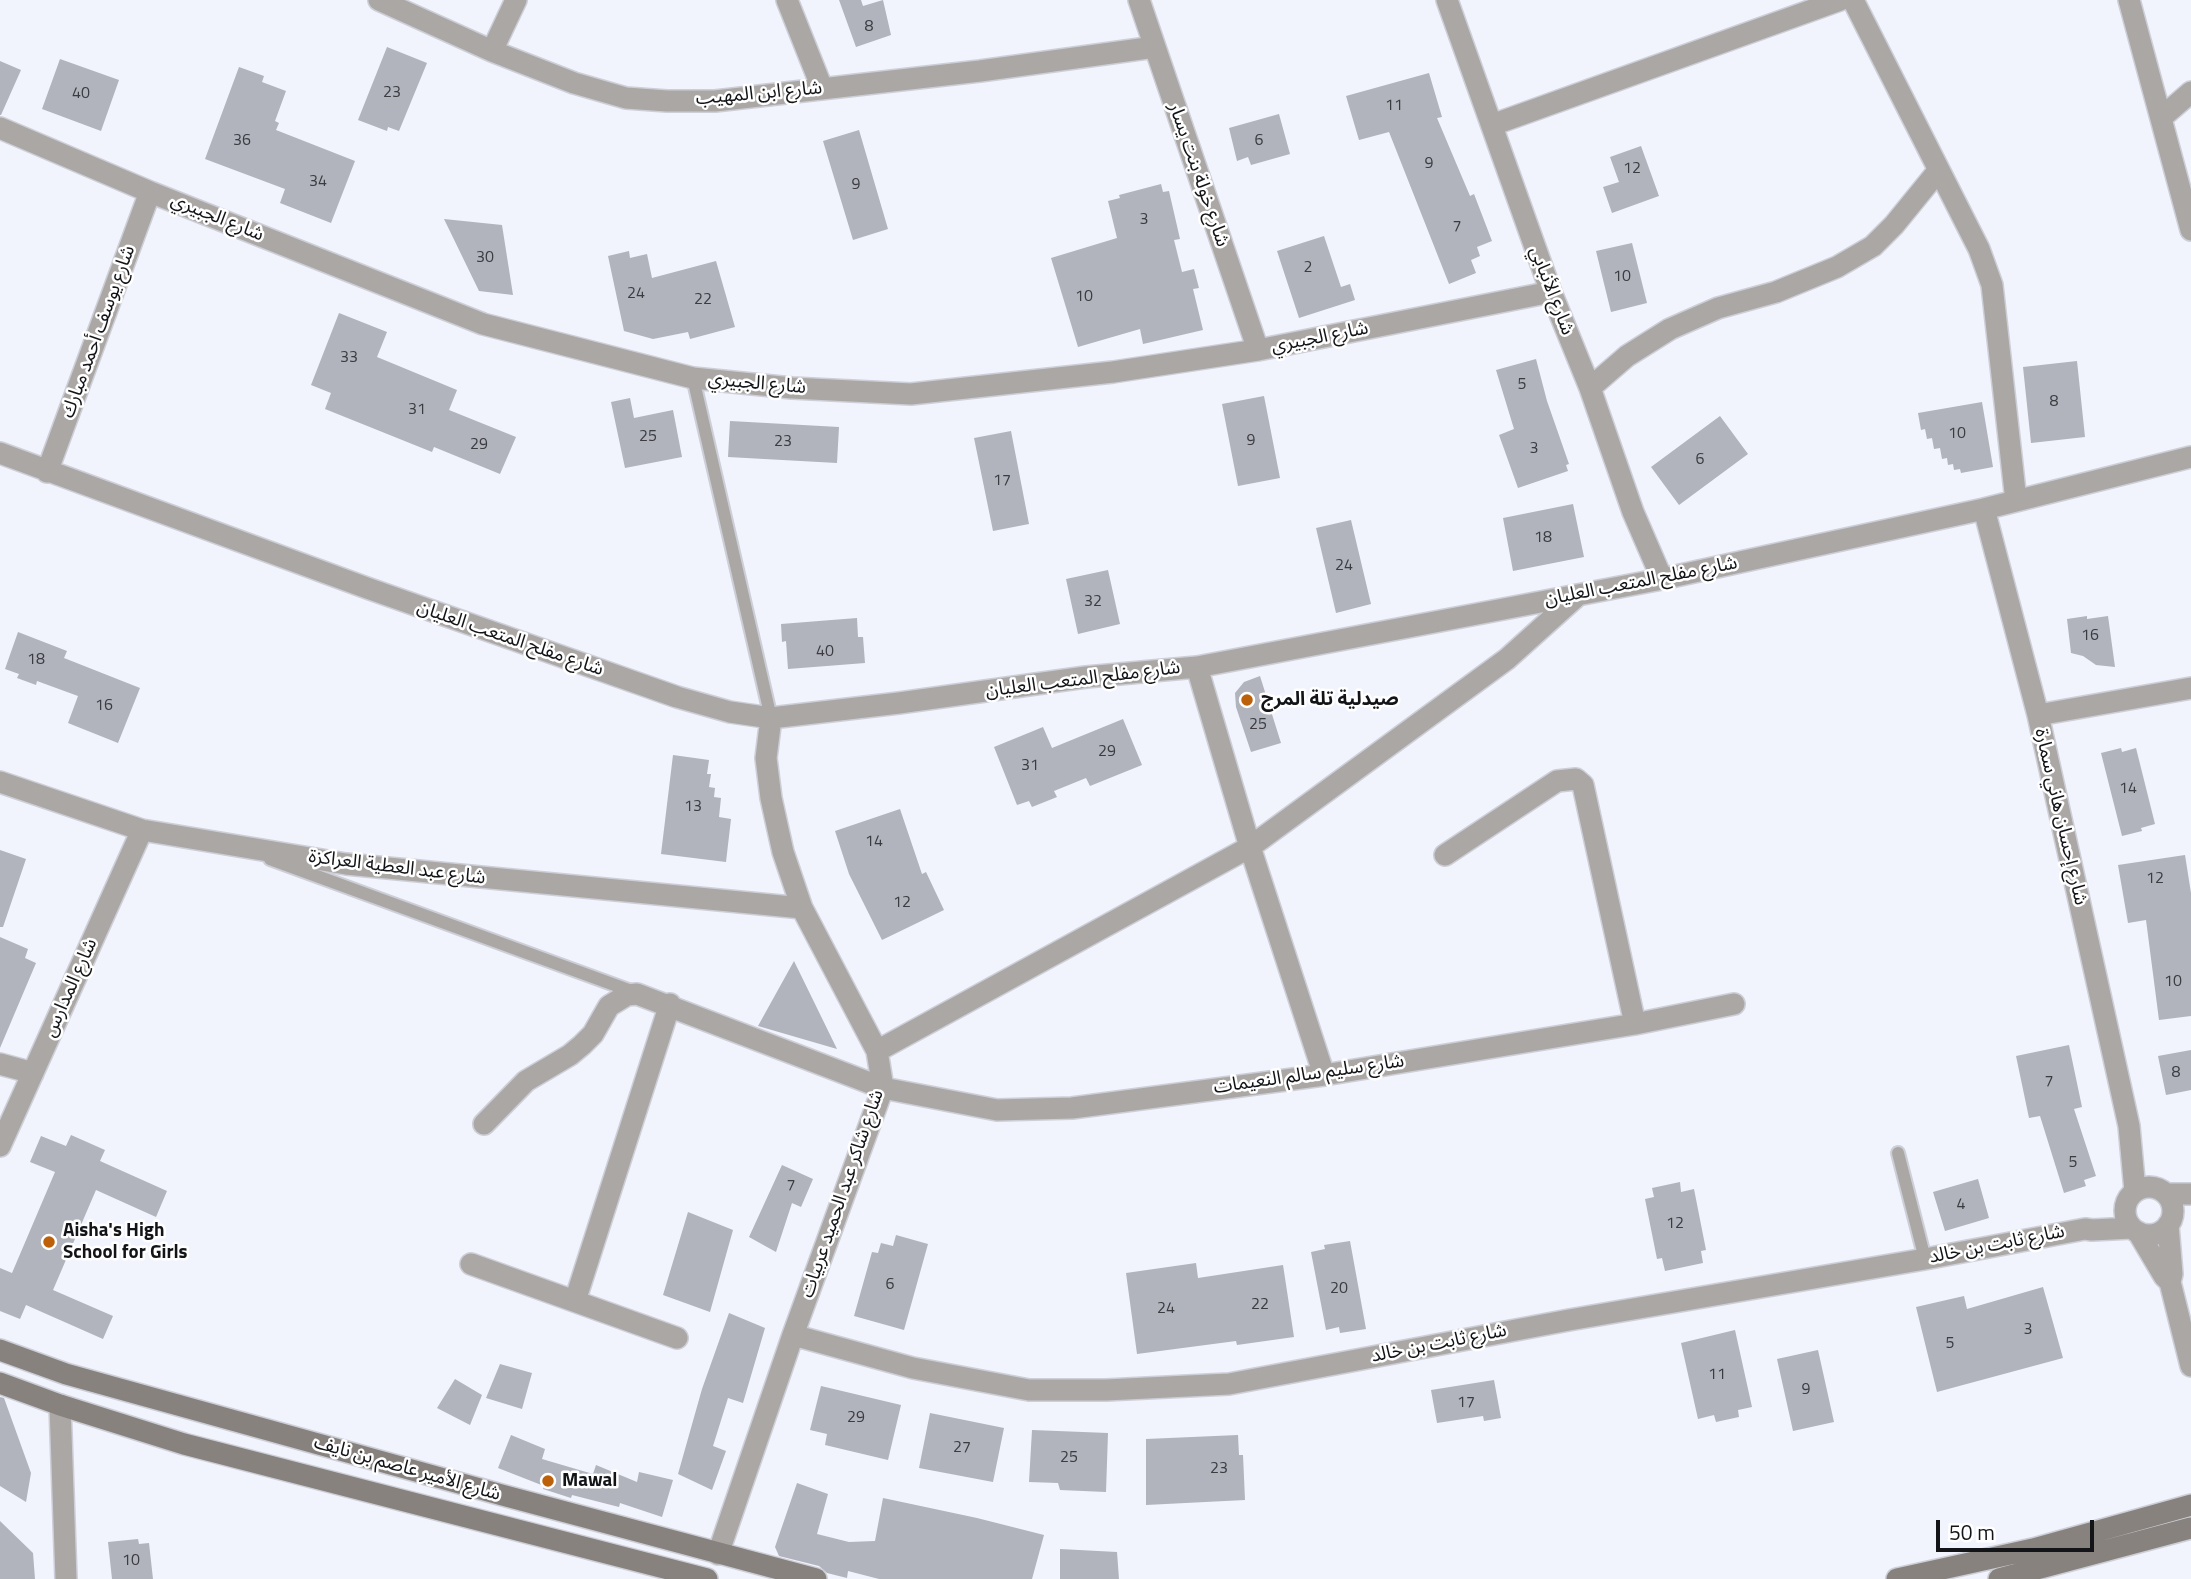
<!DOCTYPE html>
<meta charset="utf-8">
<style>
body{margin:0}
#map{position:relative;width:2191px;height:1579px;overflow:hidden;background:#f1f3fd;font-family:"Titillium Web",sans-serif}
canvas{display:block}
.scale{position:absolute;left:1936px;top:1520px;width:158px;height:32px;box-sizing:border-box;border:4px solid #131417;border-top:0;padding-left:9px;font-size:21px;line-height:24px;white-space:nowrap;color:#131417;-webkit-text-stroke:5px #fff;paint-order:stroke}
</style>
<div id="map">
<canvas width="2191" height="1579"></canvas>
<div class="scale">50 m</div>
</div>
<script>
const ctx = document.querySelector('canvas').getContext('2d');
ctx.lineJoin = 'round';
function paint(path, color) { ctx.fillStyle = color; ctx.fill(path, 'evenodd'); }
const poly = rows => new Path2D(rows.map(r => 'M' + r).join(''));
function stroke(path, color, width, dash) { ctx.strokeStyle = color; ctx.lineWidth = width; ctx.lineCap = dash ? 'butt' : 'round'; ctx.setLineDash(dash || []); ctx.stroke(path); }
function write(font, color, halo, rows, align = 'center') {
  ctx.font = font + ' "Titillium Web","Noto Sans Arabic",sans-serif'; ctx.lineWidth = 5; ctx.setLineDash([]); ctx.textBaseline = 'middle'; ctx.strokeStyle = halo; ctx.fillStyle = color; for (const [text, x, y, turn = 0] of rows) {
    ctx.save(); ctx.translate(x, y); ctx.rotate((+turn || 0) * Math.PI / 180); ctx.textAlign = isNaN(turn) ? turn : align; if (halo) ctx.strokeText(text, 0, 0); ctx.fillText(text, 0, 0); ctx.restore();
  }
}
paint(poly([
 [839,0,861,0,863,6,883,0,891,35,856,47],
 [387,47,427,63,399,131,388,127,387,131,358,120],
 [60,59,119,80,101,131,42,109],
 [0,61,21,70,1,115,0,115],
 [239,67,264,76,262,82,286,91,275,121,279,123,276,130,355,161,331,223,280,203,285,189,205,159],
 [1429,73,1442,117,1437,118,1470,196,1474,194,1492,241,1477,247,1480,256,1471,260,1476,273,1449,284,1389,132,1359,140,1346,96],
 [1279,114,1290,154,1251,165,1248,157,1237,161,1229,128],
 [859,130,888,229,853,240,823,141],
 [1641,146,1659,196,1612,213,1603,187,1619,182,1610,157],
 [1161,184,1163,192,1169,191,1180,239,1174,240,1182,272,1194,269,1199,288,1193,289,1203,330,1143,344,1140,329,1078,347,1051,258,1117,238,1108,201,1120,198,1119,195],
 [444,219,502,225,513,295,479,291],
 [1324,236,1341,287,1350,284,1355,300,1299,318,1277,251],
 [1632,243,1647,303,1611,312,1596,251],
 [629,251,630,258,647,254,652,278,716,261,735,327,690,339,688,332,653,339,624,331,608,256],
 [339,313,387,332,377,357,457,390,449,410,516,437,500,474,434,447,432,452,325,409,331,393,311,385],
 [1536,359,1547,401,1569,464,1566,465,1568,471,1518,488,1499,435,1514,429,1496,370],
 [2077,361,2085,437,2031,443,2023,367],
 [1264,396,1280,478,1238,486,1222,404],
 [630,398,634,418,673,410,682,457,625,468,611,402],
 [1982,402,1993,467,1961,473,1960,469,1954,470,1953,464,1948,465,1947,458,1942,459,1940,448,1934,449,1932,438,1927,439,1925,429,1921,430,1918,413],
 [1720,416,1748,454,1679,505,1651,467],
 [730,421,839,427,837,463,728,457],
 [1011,431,1029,524,993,531,974,438],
 [1573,504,1584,557,1513,571,1503,518],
 [1351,520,1371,604,1336,613,1316,528],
 [1108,570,1120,624,1078,634,1066,579],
 [2087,616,2087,619,2108,616,2115,667,2096,665,2083,656,2071,653,2067,619],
 [857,618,858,637,863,637,865,663,788,669,786,641,782,642,781,624],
 [18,632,67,651,64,658,140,688,118,743,68,723,78,696,37,681,36,685,17,678,19,674,5,669],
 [1260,676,1281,743,1251,752,1236,707,1235,693,1244,682],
 [1123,719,1142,765,1090,786,1086,778,1054,791,1057,797,1032,807,1029,801,1017,805,994,747,1043,727,1052,748],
 [2121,748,2122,752,2136,748,2155,824,2141,828,2142,831,2122,836,2101,753],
 [673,755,709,760,707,774,711,774,709,787,715,788,714,797,721,798,719,817,731,819,726,862,661,854],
 [900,809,922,874,926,872,944,910,882,940,849,874,835,831],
 [0,850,26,859,3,927,0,927],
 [2185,855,2191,893,2191,1016,2159,1020,2146,920,2128,923,2118,865],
 [0,937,28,949,25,958,36,963,0,1048],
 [794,961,837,1049,758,1026],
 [2069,1045,2082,1107,2074,1109,2096,1176,2084,1180,2086,1186,2064,1193,2040,1116,2029,1118,2016,1056],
 [2191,1050,2191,1090,2166,1095,2158,1056],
 [71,1135,105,1150,100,1161,167,1191,156,1217,96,1190,53,1290,113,1316,103,1339,26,1305,20,1319,0,1311,0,1268,12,1273,55,1172,30,1162,41,1136,66,1146],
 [782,1165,813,1179,801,1207,792,1203,776,1252,749,1237],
 [1978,1179,1989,1218,1945,1231,1933,1192],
 [1680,1182,1681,1192,1694,1189,1706,1250,1701,1251,1703,1263,1665,1271,1662,1258,1657,1259,1645,1199,1654,1197,1652,1188],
 [688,1212,733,1230,710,1312,663,1295],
 [896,1235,928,1244,904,1330,854,1316,872,1252,878,1253,881,1243,893,1246],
 [1350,1241,1366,1329,1340,1333,1339,1327,1326,1330,1311,1252,1325,1249,1324,1245],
 [1196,1263,1198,1278,1283,1265,1294,1337,1237,1345,1236,1341,1137,1354,1126,1273],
 [2043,1287,2063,1358,1937,1392,1916,1307,1964,1296,1967,1309],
 [729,1313,765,1328,743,1403,728,1398,713,1446,726,1451,712,1490,678,1474,702,1389],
 [1735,1330,1752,1407,1738,1410,1739,1417,1716,1422,1714,1415,1698,1419,1681,1343],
 [1818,1350,1834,1422,1793,1431,1777,1359],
 [500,1364,532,1373,522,1409,486,1398],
 [455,1379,482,1395,470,1425,437,1408],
 [1494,1380,1501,1418,1484,1421,1483,1416,1437,1423,1431,1390],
 [821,1386,901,1405,888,1460,825,1445,827,1434,810,1430],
 [0,1397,4,1398,31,1473,26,1502,0,1486],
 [930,1413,1004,1428,993,1482,919,1468],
 [1032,1430,1108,1433,1106,1492,1060,1490,1058,1483,1029,1482],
 [511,1435,545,1449,542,1459,593,1474,596,1465,637,1482,639,1472,673,1480,662,1517,620,1503,619,1507,572,1495,571,1498,543,1489,544,1486,498,1468],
 [1238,1435,1239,1455,1243,1455,1245,1500,1146,1505,1146,1439],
 [797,1483,828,1494,817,1534,849,1542,875,1541,883,1498,977,1518,1044,1535,1032,1579,879,1579,848,1571,847,1578,827,1573,819,1566,779,1556,775,1547],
 [0,1521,33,1553,35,1579,0,1579],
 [138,1539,139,1544,149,1543,153,1579,112,1579,108,1542],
 [1060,1549,1117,1552,1119,1579,1060,1579]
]), '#b1b3bd');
const lane = poly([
 [693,378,771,718],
 [270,859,634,992],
 [1898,1153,1925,1259]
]);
const street = poly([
 [379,0,492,51,574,83,626,98,667,101,715,101,980,71,1155,47],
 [787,0,822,88],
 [1139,0,1258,350],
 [1447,0,1551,292,1590,388,1633,512,1662,579],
 [1853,0,1979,249,1992,285,2016,501],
 [2129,0,2191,230],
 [492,51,516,0],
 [2161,118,2191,92],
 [1492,125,1840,0],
 [0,128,150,192,483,324,693,378,792,388,911,394,1113,372,1258,350,1551,292],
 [1590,388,1627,356,1670,329,1718,308,1776,292,1837,267,1873,246,1894,225,1938,171],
 [0,453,367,588,677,697,730,712,771,718,899,703,1086,677,1197,667,1662,579,1984,509,2191,457],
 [47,472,150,192],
 [1984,509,2038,715,2129,1126,2135,1191],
 [1197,667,1250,847,1324,1075],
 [2038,715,2191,688],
 [0,782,142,830,346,864,802,908],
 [1445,855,1557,781,1576,779,1583,785,1635,1024],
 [877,1051,1250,847,1507,659,1577,596],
 [0,1064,33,1073],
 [484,1124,526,1081,570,1055,582,1045,593,1034,609,1006,627,995,637,994,883,1088,997,1110,1072,1108,1324,1075,1635,1024,1734,1004],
 [0,1146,142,830],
 '2125 1211a24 24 0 1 1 48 0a24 24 0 1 1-48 0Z',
 [2166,1194,2191,1194],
 [2168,1225,2172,1274,2170,1282,2191,1366],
 [2138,1232,2164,1276,2170,1282],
 [471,1264,677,1338],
 [575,1301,670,1004],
 [793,1335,913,1368,1029,1390,1106,1390,1229,1384,1569,1320,1925,1259,2085,1229,2092,1230,2132,1228],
 [60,1405,66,1579],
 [718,1554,793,1335,883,1088,877,1051,802,908,783,852,771,798,766,758,771,718]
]);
const secondary = poly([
 [0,1350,66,1374,502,1495,816,1579],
 [0,1383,60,1405,184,1444,707,1579],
 [1897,1579,2033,1549,2191,1505],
 [1999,1579,2191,1528]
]);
stroke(lane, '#cdcfd8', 16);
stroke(street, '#cdcfd8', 24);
stroke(secondary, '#cdcfd8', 24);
stroke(lane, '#aba7a4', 12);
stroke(street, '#aba7a4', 21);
stroke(secondary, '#88827e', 21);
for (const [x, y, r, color] of [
 [1247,700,7,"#bc600a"],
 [49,1242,7,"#bc600a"],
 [548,1481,7,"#bc600a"]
]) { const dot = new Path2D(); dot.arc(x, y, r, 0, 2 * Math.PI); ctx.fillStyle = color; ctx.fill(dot); stroke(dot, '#fff', 2.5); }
write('16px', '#3a3c40', null, [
 ["8",869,27],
 ["23",392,93],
 ["40",81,94],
 ["11",1394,106],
 ["36",242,141],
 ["6",1259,141],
 ["9",1429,164],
 ["12",1632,169],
 ["34",318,182],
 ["9",856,185],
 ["3",1144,220],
 ["7",1457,227],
 ["30",485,258],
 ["2",1308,268],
 ["10",1622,277],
 ["24",636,294],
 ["10",1084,297],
 ["22",703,300],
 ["33",349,358],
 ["5",1522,385],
 ["8",2054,402],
 ["31",417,410],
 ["10",1957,434],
 ["25",648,437],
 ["9",1251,441],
 ["23",783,442],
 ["29",479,445],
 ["3",1534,449],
 ["6",1700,460],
 ["17",1002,481],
 ["18",1543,538],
 ["24",1344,566],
 ["32",1093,602],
 ["16",2090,636],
 ["40",825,652],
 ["18",36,660],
 ["16",104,706],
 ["25",1258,725],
 ["29",1107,752],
 ["31",1030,766],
 ["14",2128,789],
 ["13",693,807],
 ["14",874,842],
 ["12",2155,879],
 ["12",902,903],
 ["10",2173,982],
 ["8",2176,1073],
 ["7",2049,1082],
 ["5",2073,1163],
 ["7",791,1186],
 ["4",1961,1205],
 ["12",1675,1224],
 ["6",890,1285],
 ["20",1339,1289],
 ["22",1260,1305],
 ["24",1166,1309],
 ["3",2028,1330],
 ["5",1950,1344],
 ["11",1717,1375],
 ["9",1806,1390],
 ["17",1466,1403],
 ["29",856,1418],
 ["27",962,1448],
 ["25",1069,1458],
 ["23",1219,1469],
 ["10",131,1561]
]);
write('19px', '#131417', '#fff', [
 ["شارع ابن المهيب",759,94,-5],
 ["شارع خولة بنت يسار",1198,175,71],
 ["شارع الجبيري",217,218,22],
 ["شارع الأنبابي",1551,291,69],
 ["شارع يوسف أحمد مبارك",99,332,-70],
 ["شارع الجبيري",1320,338,-11],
 ["شارع الجبيري",757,384,5],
 ["شارع مفلح المتعب العليان",1641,582,-11],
 ["شارع مفلح المتعب العليان",510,639,19],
 ["شارع مفلح المتعب العليان",1083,680,-7],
 ["شارع إحسان هاني سمارة",2060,817,77],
 ["شارع عبد العطية العراكزة",397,868,7],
 ["شارع المدارس",71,988,-66],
 ["شارع سليم سالم النعيمات",1309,1075,-8],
 ["شارع شاكر عبد الحميد عربيات",843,1194,-71],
 ["شارع ثابت بن خالد",1997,1245,-11],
 ["شارع ثابت بن خالد",1439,1344,-11],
 ["شارع الأمير عاصم بن نايف",407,1469,16]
]);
write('bold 19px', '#131417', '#fff', [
 ["صيدلية تلة المرج",1261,700],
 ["Aisha's High",63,1231],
 ["School for Girls",63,1253],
 ["Mawal",562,1481]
], 'left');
</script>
